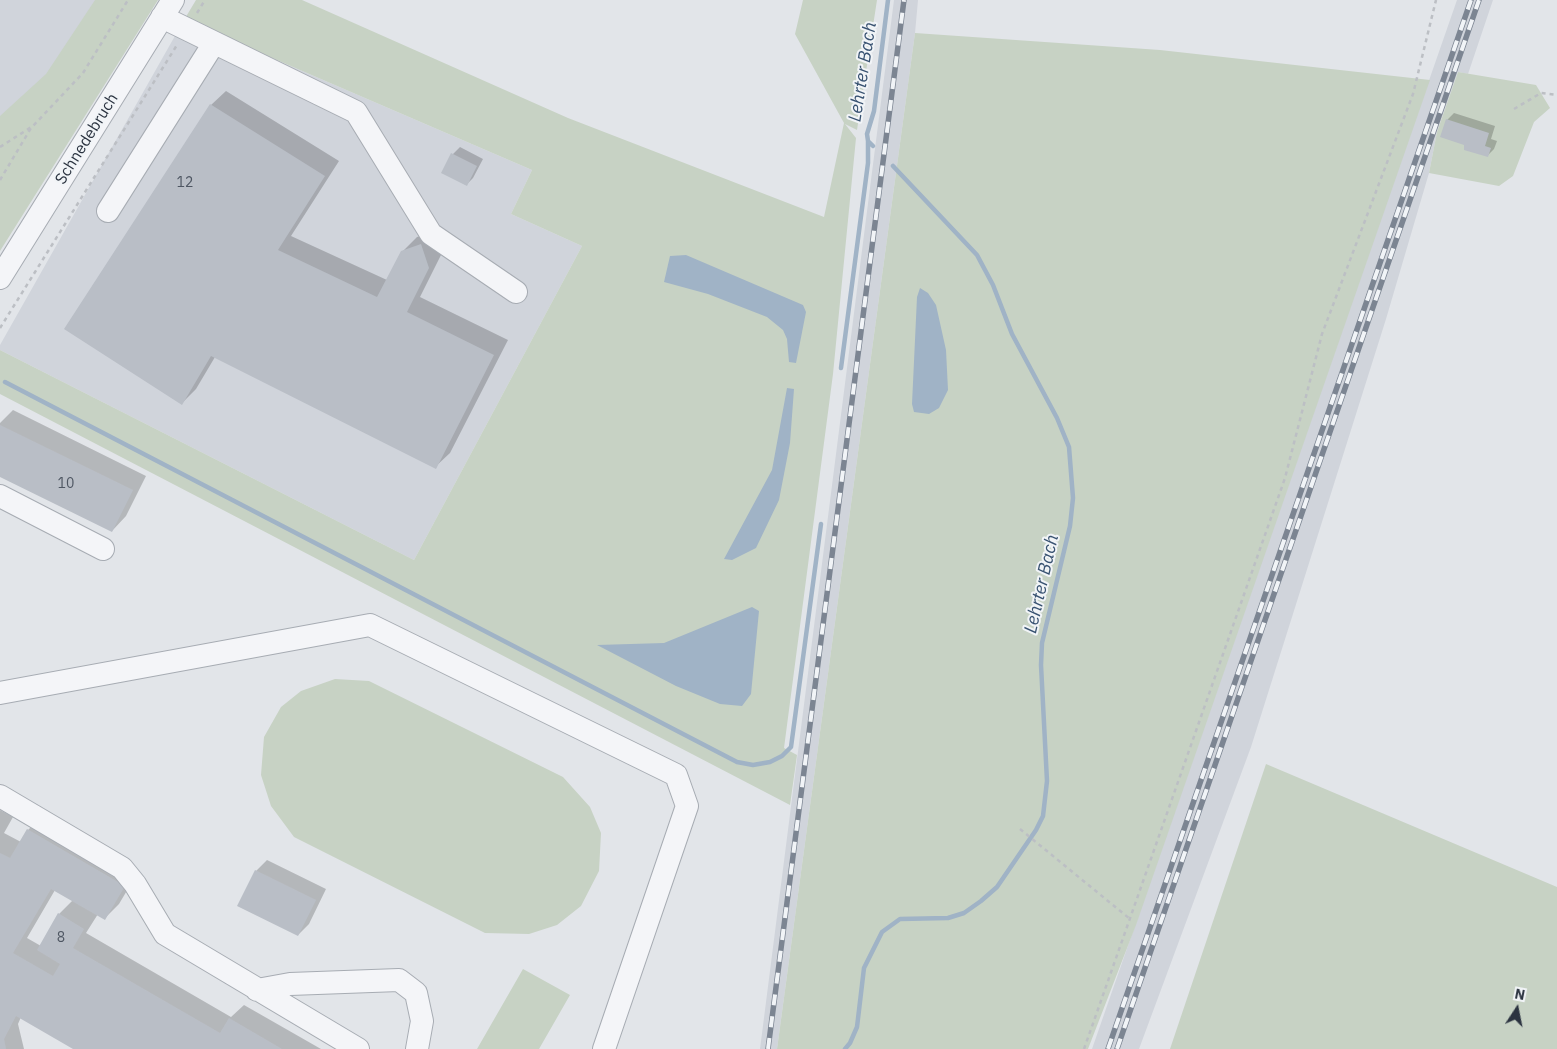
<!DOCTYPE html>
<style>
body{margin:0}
#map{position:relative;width:1557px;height:1049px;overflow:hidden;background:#e2e5e9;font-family:"IBM Plex Sans",sans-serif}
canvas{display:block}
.north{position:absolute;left:1492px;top:984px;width:50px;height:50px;-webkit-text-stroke:4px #f1f4f7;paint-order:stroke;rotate:11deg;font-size:14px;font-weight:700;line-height:20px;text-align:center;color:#2b3340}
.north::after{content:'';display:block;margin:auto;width:18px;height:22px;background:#2b3340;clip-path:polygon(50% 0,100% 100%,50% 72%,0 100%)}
</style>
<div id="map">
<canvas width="1557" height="1049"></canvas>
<div class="north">N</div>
</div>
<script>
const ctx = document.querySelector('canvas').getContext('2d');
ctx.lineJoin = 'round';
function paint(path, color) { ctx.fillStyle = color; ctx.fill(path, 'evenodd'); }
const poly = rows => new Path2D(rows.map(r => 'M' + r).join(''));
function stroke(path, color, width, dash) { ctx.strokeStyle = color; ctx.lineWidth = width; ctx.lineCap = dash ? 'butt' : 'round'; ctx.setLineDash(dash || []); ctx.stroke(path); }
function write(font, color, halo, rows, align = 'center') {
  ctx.font = font + ' "IBM Plex Sans",sans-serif'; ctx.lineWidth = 4; ctx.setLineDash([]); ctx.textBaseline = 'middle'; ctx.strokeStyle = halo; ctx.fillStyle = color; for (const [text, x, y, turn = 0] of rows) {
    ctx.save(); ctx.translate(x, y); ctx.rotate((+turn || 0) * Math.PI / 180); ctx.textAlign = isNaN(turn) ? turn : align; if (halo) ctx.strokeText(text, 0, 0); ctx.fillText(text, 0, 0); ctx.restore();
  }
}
paint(poly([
 [0,0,140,0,0,218],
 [894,0,918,0,915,33,777,1049,760,1049],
 [1457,0,1493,0,1468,74,1458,72,1437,132,1429,173,1386,319,1251,747,1139,1049,1092,1049],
 [184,20,532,170,511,214,582,246,414,560,0,350,0,345]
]), '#d0d4db');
paint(poly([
 [95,0,158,0,0,251,0,116,46,74],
 [196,0,302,0,568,118,824,217,844,123,795,34,803,0,877,0,857,130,845,124,856,138,833,374,784,748,797,755,790,805,0,394,0,350,414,560,582,246,511,214,532,170,184,20],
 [915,33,1160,50,1430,80,1136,925,1088,1049,777,1049],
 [1458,72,1536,85,1550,108,1534,122,1513,176,1499,186,1429,173,1437,132],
 [335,679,369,681,563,777,590,807,601,833,599,871,581,906,557,925,529,934,485,933,294,837,271,806,261,775,264,737,281,707,301,691],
 [1266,764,1557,887,1557,1049,1170,1049],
 [523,969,570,995,539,1049,477,1049]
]), '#c7d2c4');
paint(poly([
 [686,255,803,305,806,312,796,363,789,362,787,339,783,330,767,317,708,294,664,282,670,256],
 [920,288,928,293,936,305,946,350,948,390,939,408,929,414,914,412,912,404,917,297],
 [787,388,794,389,790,443,779,500,756,548,732,560,724,559,772,470],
 [752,607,759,611,751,694,742,706,720,704,676,686,597,645,664,643]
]), '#a0b3c6');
paint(poly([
 [226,91,339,161,291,236,387,280,402,252,417,237,436,231,442,253,420,297,508,340,450,453,435,467,215,357,196,389,182,403,211,105],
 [1454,113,1495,126,1491,139,1497,141,1494,149,1487,156,1465,144,1447,120],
 [460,147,483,159,473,178,466,185,443,172,453,154],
 [13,410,146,476,126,516,112,531,0,476,0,423],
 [0,810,13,817,4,833,21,842,28,830,42,816,138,872,119,904,105,918,98,914,86,933,231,1017,244,1005,321,1049,76,1049,21,1017,18,1024,24,1049,0,1049],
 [55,890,73,900,59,914,41,946,27,938],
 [267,860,326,889,309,924,298,935,256,871]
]), '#0003');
stroke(poly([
 [873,146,868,141,867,134,874,111,888,0],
 [841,368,868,163,868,141],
 [5,382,737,762,753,765,770,762,782,756,791,747,821,524],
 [845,1049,850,1043,857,1027,864,968,882,932,900,919,948,918,964,913,981,901,997,887,1036,830,1043,816,1047,781,1041,665,1042,643,1070,526,1073,498,1069,447,1057,418,1012,334,993,285,977,255,893,166]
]), '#a0b3c6', 4.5);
paint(poly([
 [210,104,325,176,278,250,377,297,401,251,421,244,429,268,407,312,494,355,436,469,211,356,182,405,64,329],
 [1446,119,1489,133,1485,146,1491,148,1488,157,1464,150,1464,145,1440,137],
 [451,153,477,166,467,186,441,173],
 [0,425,133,490,112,532,0,477],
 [27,829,125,886,105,920,51,889,13,953,53,976,60,964,37,950,58,913,84,929,73,948,220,1033,229,1018,282,1049,73,1049,16,1016,4,1039,6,1049,0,1049,0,853,10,858],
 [255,870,316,900,298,936,237,906]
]), '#b9bec6');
const minor = poly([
 [162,17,356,112,431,234,516,292],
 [108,211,214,43],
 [0,278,173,0],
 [0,496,103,549],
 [0,693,370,625,676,775,687,806,604,1049],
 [0,796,122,868,135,884,165,934,358,1049],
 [257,990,290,984,399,980,416,993,422,1021,417,1049]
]);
stroke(minor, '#a7acb3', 24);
stroke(poly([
 [197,13,205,0],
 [1514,109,1541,93,1557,95],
 [0,147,33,126,83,73,128,0],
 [0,180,31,128],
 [0,328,177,45],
 [1020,829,1130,919],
 [1084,1049,1285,478,1322,334,1413,94,1436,0]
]), '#bcbfc4', 2.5, [4, 4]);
stroke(minor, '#f4f5f8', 22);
const rail = poly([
 [768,1049,904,0],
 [1108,1049,1471,0],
 [1117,1049,1479,0]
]);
stroke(rail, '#7c8592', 5.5);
stroke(rail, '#f1f4f7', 4, [11]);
write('14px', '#4e5662', null, [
 ["12",185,183],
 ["10",66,484],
 ["8",61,938]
]);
write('16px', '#2b3340', '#f1f4f7', [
 ["Schnedebruch",87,139,-58]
]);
write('italic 18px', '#385271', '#f1f4f7', [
 ["Lehrter Bach",863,72,-81],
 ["Lehrter Bach",1042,584,-77]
]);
</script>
